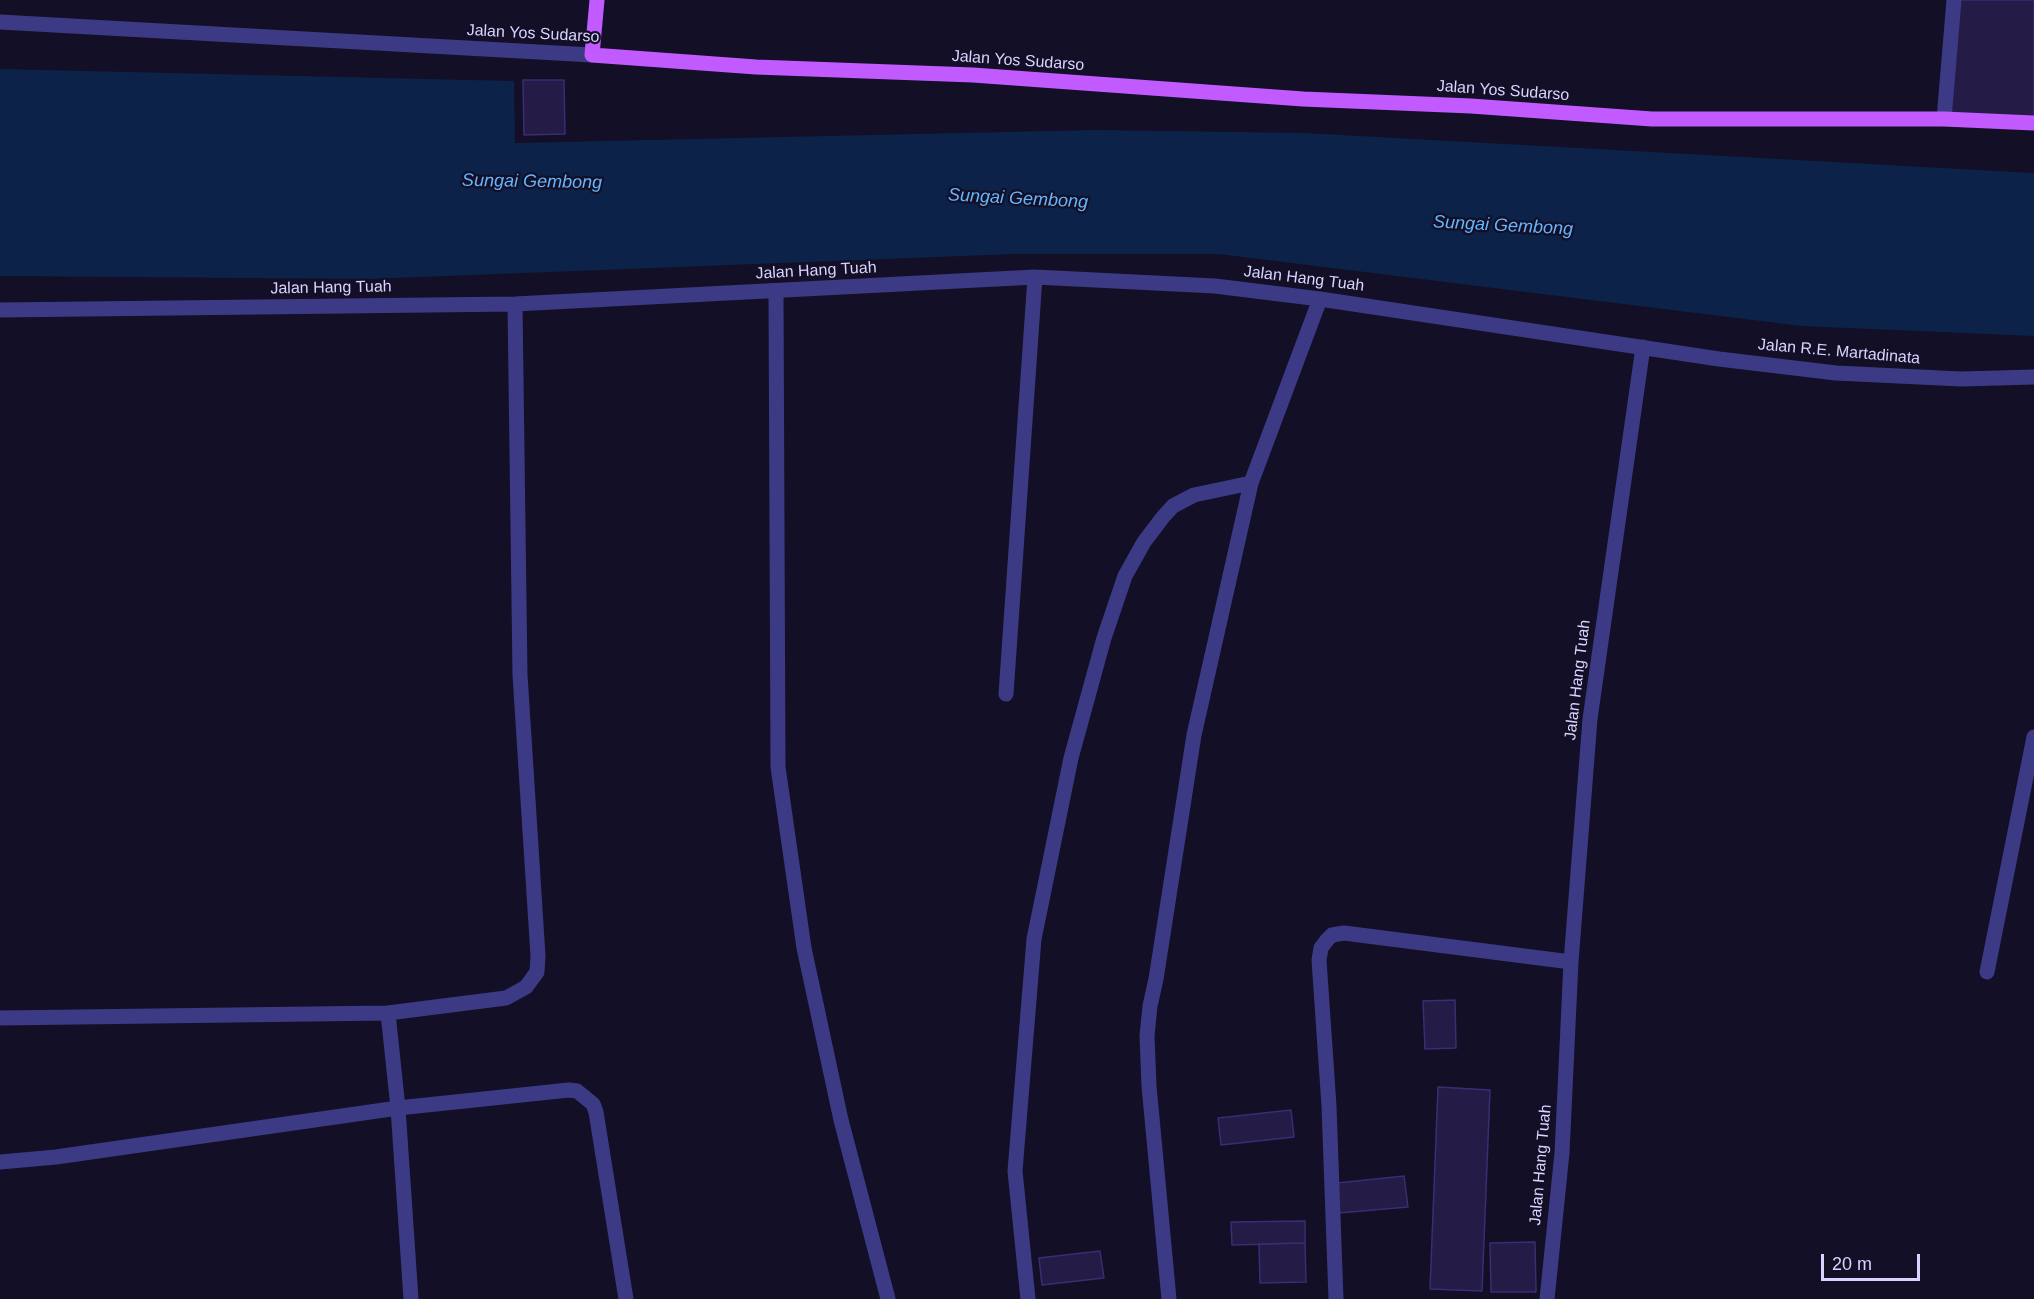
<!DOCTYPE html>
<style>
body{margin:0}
#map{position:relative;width:2034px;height:1299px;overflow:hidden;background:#130f26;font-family:Helvetica,sans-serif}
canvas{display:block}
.scale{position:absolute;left:1821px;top:1254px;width:99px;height:27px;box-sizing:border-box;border:3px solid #d9d4ff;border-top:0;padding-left:8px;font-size:18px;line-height:21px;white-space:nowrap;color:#d9d4ff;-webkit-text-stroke:4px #130f26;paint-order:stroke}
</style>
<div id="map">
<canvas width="2034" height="1299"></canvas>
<div class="scale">20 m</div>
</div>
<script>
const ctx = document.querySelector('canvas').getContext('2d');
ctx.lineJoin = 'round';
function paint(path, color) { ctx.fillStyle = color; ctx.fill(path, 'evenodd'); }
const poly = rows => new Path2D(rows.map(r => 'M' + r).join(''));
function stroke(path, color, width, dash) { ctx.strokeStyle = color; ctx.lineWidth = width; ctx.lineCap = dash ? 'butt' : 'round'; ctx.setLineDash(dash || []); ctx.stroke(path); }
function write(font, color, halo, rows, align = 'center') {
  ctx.font = font + ' Helvetica,sans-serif'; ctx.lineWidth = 4.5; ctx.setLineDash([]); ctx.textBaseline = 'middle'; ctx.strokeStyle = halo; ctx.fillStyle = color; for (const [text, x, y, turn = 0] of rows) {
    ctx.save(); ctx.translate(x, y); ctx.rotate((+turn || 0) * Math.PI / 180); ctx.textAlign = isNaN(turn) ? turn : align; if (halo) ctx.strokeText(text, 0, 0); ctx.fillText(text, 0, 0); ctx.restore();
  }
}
paint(poly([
 [0,69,514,81,515,143,1095,130,1305,133,2034,173,2034,336,1801,326,1219,254,1015,254,369,279,0,276]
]), '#0c2248');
const building = poly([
 [1954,0,2034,0,2034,123,1944,119,1954,0],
 [523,80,564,80,565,134,524,135,523,80],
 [1455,1000,1456,1048,1425,1049,1423,1001,1455,1000],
 [1438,1087,1490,1090,1482,1291,1430,1289,1438,1087],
 [1291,1110,1294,1137,1221,1145,1218,1118,1291,1110],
 [1404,1176,1408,1207,1339,1213,1337,1183,1404,1176],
 [1305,1221,1305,1243,1232,1245,1231,1222,1305,1221],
 [1535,1242,1536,1292,1491,1292,1490,1243,1535,1242],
 [1305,1243,1306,1282,1260,1283,1259,1244,1305,1243],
 [1100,1251,1104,1278,1042,1285,1039,1258,1100,1251]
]);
paint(building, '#241b47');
stroke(building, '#3b2d73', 1.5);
stroke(poly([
 [0,22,592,55],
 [1944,119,1954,0],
 [776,291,778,767,804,948,841,1120,888,1299],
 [0,310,515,304,1035,277,1215,286,1320,299,1719,359,1836,373,1961,379,2034,377],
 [1006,694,1035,277],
 [1987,972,2034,737],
 [0,1018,388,1013],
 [0,1162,56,1157,398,1108,569,1090,577,1091,593,1104,596,1112,626,1299],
 [411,1299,398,1108,388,1013,506,998,526,987,537,972,538,956,520,675,515,304],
 [1028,1299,1015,1171,1034,939,1071,758,1104,638,1125,576,1144,542,1163,517,1173,506,1194,495,1251,483],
 [1169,1299,1149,1086,1147,1036,1150,1006,1156,979,1194,735,1251,483,1320,299],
 [1336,1299,1329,1106,1319,960,1321,948,1327,940,1332,935,1344,933,1571,962],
 [1547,1299,1562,1153,1571,962,1590,719,1643,347]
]), '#3d3a85', 15);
stroke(poly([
 [597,0,592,55,756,67,973,75,1303,99,1471,106,1652,119,1944,119,2034,123]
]), '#c25bff', 15);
write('16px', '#d9d4ff', '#130f26', [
 ["Jalan Yos Sudarso",533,34,3],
 ["Jalan Yos Sudarso",1018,61,4],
 ["Jalan Yos Sudarso",1503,91,4],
 ["Jalan Hang Tuah",816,271,-3],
 ["Jalan Hang Tuah",1304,279,7],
 ["Jalan Hang Tuah",331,288,-1],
 ["Jalan R.E. Martadinata",1839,352,5],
 ["Jalan Hang Tuah",1578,680,-83],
 ["Jalan Hang Tuah",1541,1165,-85]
]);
write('italic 18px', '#62b6ff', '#130f26', [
 ["Sungai Gembong",532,182,1],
 ["Sungai Gembong",1018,199,3],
 ["Sungai Gembong",1503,226,3]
]);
</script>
